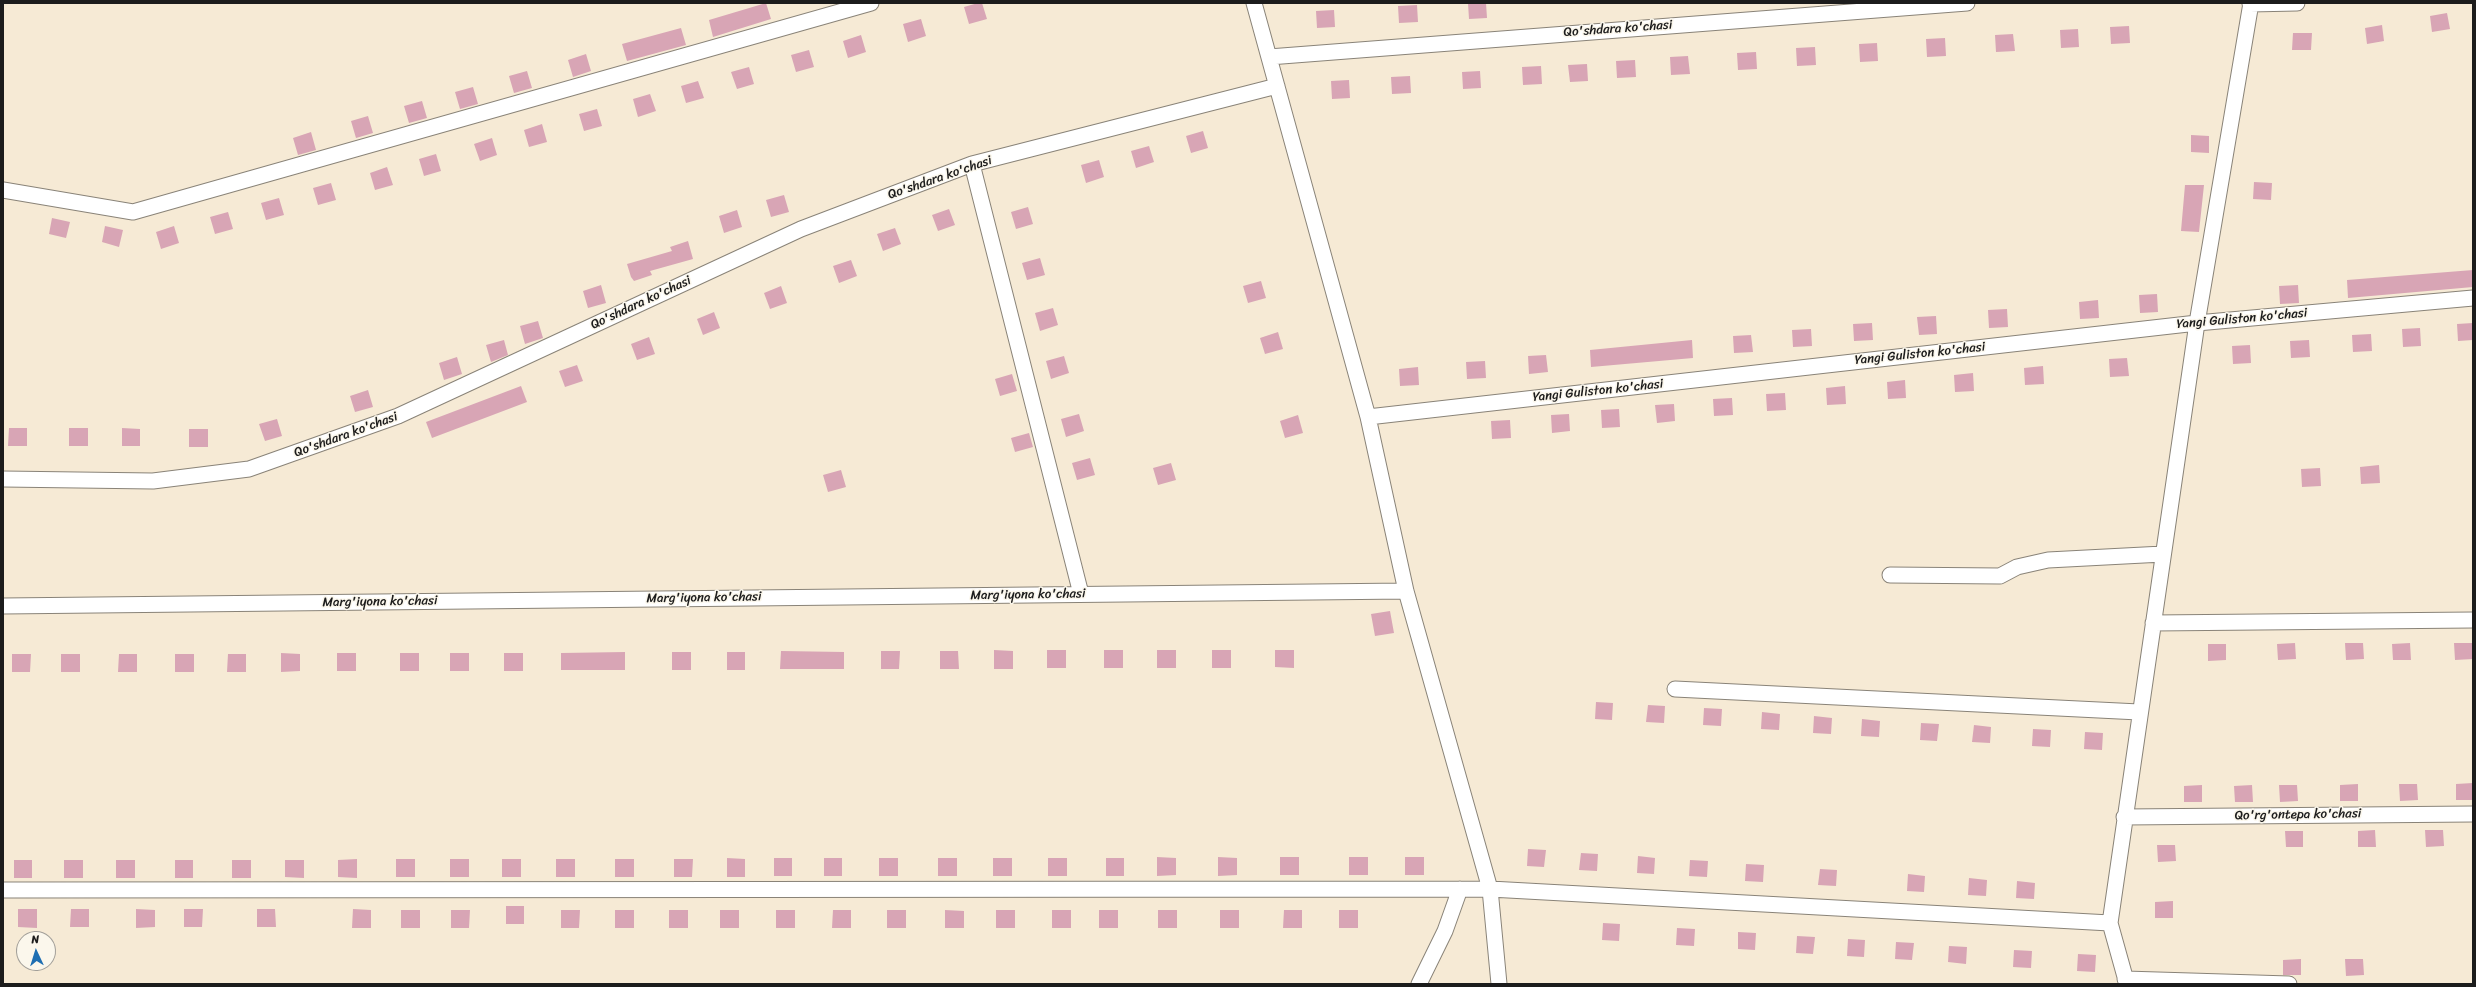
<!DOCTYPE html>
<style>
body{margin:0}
#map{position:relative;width:2476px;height:987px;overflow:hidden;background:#f6ead5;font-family:Sriracha,sans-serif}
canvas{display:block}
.frame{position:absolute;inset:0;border:4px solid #1c1c1c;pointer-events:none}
.north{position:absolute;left:16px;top:931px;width:40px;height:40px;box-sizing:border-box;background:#fbf7ec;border:1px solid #a29f99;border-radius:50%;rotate:356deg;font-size:11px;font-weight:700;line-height:16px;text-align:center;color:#1c1c1c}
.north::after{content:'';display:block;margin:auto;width:14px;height:18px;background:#1f6fb2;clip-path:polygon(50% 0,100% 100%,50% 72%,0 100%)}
</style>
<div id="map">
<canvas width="2476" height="987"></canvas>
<div class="frame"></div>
<div class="north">N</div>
</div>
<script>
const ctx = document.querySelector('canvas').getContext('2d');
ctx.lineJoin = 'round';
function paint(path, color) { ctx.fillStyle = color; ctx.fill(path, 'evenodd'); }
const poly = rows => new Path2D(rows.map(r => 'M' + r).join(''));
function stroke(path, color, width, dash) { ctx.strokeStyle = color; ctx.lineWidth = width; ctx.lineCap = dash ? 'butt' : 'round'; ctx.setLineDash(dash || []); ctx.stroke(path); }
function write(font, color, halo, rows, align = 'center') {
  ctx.font = font + ' Sriracha,sans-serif'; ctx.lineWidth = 3; ctx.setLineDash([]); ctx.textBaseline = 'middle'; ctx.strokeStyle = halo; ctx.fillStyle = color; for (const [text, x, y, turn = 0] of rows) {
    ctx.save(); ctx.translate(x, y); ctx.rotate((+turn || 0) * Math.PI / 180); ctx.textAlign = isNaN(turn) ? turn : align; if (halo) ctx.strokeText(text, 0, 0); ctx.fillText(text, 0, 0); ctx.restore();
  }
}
paint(poly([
 [766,3,771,19,713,37,709,20],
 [978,3,982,3,987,19,969,24,964,7],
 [1468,3,1486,3,1487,18,1469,19],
 [1417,5,1418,22,1399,23,1398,6],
 [1334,10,1335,27,1317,28,1316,11],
 [2447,13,2450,29,2432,32,2430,16],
 [921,19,926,36,908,42,903,24],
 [2382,25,2384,41,2367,44,2365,28],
 [2129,26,2130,43,2111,44,2110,27],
 [681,28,686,45,627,61,622,44],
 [2078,29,2079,47,2061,48,2060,30],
 [2293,33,2312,33,2311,50,2292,50],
 [2013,34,2015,51,1996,52,1995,35],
 [861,35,866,52,848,58,843,41],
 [1945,38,1946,56,1927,57,1926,39],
 [1877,43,1878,61,1860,62,1859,44],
 [1815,47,1816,65,1797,66,1796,48],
 [809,50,814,67,796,72,791,55],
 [1756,52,1757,69,1738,70,1737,53],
 [586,54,591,71,573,77,568,60],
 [1688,56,1690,74,1671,75,1670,57],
 [1635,60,1636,77,1617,78,1616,61],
 [1587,64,1588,81,1570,82,1568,65],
 [1541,66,1542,84,1523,85,1522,67],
 [749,67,754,84,737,89,731,72],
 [527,71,532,88,514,93,509,76],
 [1480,71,1481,88,1463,89,1462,72],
 [1410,76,1411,93,1392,94,1391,77],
 [1349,80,1350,98,1332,99,1331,81],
 [698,81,704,98,686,103,681,86],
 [473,87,478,104,460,109,455,92],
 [650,94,656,111,638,117,633,99],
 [422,101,427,118,409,123,404,106],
 [597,109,602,126,584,131,579,114],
 [368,116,373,133,356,138,351,121],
 [542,124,547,142,529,147,524,130],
 [1203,131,1208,148,1191,153,1186,136],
 [311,132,316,150,298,155,293,138],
 [2191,135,2209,136,2209,153,2191,152],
 [492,138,497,155,480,161,474,144],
 [1149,146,1154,162,1136,168,1131,151],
 [436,154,441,171,424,176,419,159],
 [1099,160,1104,177,1086,183,1081,165],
 [387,167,393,185,375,190,370,173],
 [2254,182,2272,183,2271,200,2253,199],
 [331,183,336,200,318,205,313,188],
 [2185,185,2204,185,2199,232,2181,231],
 [784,195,789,212,771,217,766,200],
 [279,198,284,215,266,220,261,203],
 [1028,207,1033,224,1016,229,1011,212],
 [949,209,955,225,938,231,932,215],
 [737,210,742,227,724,233,719,216],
 [228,212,233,229,215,234,210,217],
 [52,218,70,222,66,238,49,234],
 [105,226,123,230,119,247,102,242],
 [174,226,179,243,161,249,156,232],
 [895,228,901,244,883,251,877,234],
 [688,241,693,259,650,271,652,275,634,281,631,277,627,264,672,251,670,247],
 [1040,258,1045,275,1027,280,1022,263],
 [851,260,857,276,839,283,833,266],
 [2473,270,2473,287,2348,298,2347,280],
 [1261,281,1266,298,1248,303,1243,286],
 [601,285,606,303,588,308,583,291],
 [2298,285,2299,303,2280,304,2279,286],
 [781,286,787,303,770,309,764,293],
 [2157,294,2158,312,2140,313,2139,295],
 [2098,300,2099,318,2080,319,2079,302],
 [1053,308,1058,325,1040,331,1035,313],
 [2007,309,2008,327,1989,328,1988,310],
 [714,312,720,328,703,335,697,319],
 [1936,316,1937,334,1919,335,1917,317],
 [538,321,543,338,525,344,520,326],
 [1872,323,1873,340,1854,341,1853,324],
 [2473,323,2473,340,2458,341,2457,324],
 [2420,328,2421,346,2403,347,2402,329],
 [1811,329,1812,346,1793,347,1792,330],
 [1278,332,1283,349,1265,354,1260,338],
 [2371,334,2372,351,2353,352,2352,335],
 [1751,335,1753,352,1734,353,1733,336],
 [649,337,655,354,637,360,631,344],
 [504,340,508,355,491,362,486,345],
 [1692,340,1693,358,1591,367,1590,350],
 [2309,340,2310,357,2291,358,2290,341],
 [2250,345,2251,363,2233,364,2232,346],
 [1546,355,1548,372,1529,374,1528,356],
 [1064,356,1069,373,1051,379,1046,361],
 [457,357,462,374,444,380,439,363],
 [2127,358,2129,376,2110,377,2109,359],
 [1485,361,1486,378,1467,379,1466,362],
 [577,365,583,381,565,387,559,371],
 [2043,366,2044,384,2025,385,2024,368],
 [1418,367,1419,385,1400,386,1399,369],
 [1973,373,1974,391,1955,392,1954,375],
 [1012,374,1017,391,1000,396,995,379],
 [1905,380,1906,398,1888,399,1887,382],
 [521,386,527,402,432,438,426,422],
 [1845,386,1846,404,1827,405,1826,388],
 [368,390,373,407,355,412,350,396],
 [1785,393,1786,410,1767,411,1766,394],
 [1732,398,1733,415,1714,416,1713,399],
 [1674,404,1675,421,1657,423,1655,405],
 [1619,409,1620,427,1602,428,1601,410],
 [1079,414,1084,431,1066,437,1061,419],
 [1569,414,1570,431,1552,433,1551,415],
 [1298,415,1303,433,1285,438,1280,421],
 [277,419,282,436,265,441,259,424],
 [1510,420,1511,438,1492,439,1491,421],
 [9,428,27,428,27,446,8,446],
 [69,428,88,428,88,446,69,446],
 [122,428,140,429,140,446,122,446],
 [189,429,208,429,208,447,189,447],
 [1029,433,1033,447,1015,452,1011,438],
 [1090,458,1095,475,1077,480,1072,463],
 [1171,463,1176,480,1158,485,1153,468],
 [2379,465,2380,483,2361,484,2360,467],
 [2320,468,2321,486,2302,487,2301,469],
 [841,470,846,487,828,492,823,475],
 [1390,611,1394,633,1375,636,1371,614],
 [2295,643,2296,659,2278,660,2277,644],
 [2345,643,2363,643,2364,659,2346,660],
 [2410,643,2411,660,2393,660,2392,644],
 [2454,643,2472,643,2473,659,2455,660],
 [2208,644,2226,644,2226,660,2208,661],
 [994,650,1013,651,1013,669,994,669],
 [1047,650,1066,650,1066,668,1047,668],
 [1104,650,1123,650,1123,668,1104,668],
 [1157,650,1176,650,1176,668,1157,668],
 [1212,650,1231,650,1231,668,1212,668],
 [1275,650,1294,650,1294,668,1275,667],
 [781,651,844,652,844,669,780,669],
 [881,651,900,651,899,669,881,669],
 [940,651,958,651,959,669,940,669],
 [625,652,625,670,561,670,561,653],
 [672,652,691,652,691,670,672,670],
 [727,652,745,652,745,670,727,670],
 [281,653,300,654,300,671,281,672],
 [337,653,356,653,356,671,337,671],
 [400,653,419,653,419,671,400,671],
 [450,653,469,653,469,671,450,671],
 [504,653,523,653,523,671,504,671],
 [12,654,31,654,30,672,12,672],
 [61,654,80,654,80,672,61,672],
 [119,654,137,654,137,672,118,672],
 [175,654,194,654,194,672,175,672],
 [228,654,246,654,246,672,227,672],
 [1596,702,1613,703,1612,720,1595,719],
 [1648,705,1665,706,1664,723,1646,722],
 [1704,708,1722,709,1721,726,1703,725],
 [1762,712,1780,714,1779,730,1761,729],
 [1814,716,1832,718,1831,734,1813,733],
 [1862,719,1880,721,1879,737,1861,736],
 [1921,723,1939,724,1937,741,1920,740],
 [1974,725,1991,727,1990,743,1972,742],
 [2033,729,2051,730,2050,747,2032,746],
 [2085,732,2103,733,2102,750,2084,749],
 [2473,783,2473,800,2456,800,2456,784],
 [2358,784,2358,801,2340,801,2340,785],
 [2399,784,2417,784,2418,800,2400,801],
 [2202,785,2202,802,2184,802,2184,786],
 [2252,785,2253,802,2235,802,2234,786],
 [2279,785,2297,785,2298,801,2280,802],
 [2375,830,2376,847,2358,847,2358,831],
 [2425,830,2443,830,2444,846,2426,847],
 [2285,831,2303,831,2303,847,2286,847],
 [2157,845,2175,845,2176,861,2158,862],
 [1528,849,1546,850,1544,867,1527,866],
 [1581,853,1598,854,1597,871,1579,870],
 [1638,856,1655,858,1654,874,1637,873],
 [1157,857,1176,858,1176,875,1157,876],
 [1218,857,1237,858,1237,875,1218,876],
 [1280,857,1299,857,1299,875,1280,875],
 [1349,857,1368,857,1368,875,1349,875],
 [1405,857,1424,857,1424,875,1405,875],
 [727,858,745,859,745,877,727,877],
 [774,858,792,858,792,876,774,876],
 [824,858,842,858,842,876,824,876],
 [879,858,898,858,898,876,879,876],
 [938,858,957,858,957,876,938,876],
 [993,858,1012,858,1012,876,993,876],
 [1048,858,1067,858,1067,876,1048,876],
 [1106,858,1124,858,1124,876,1106,876],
 [357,859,357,878,338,877,338,860],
 [396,859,415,859,415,877,396,877],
 [450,859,469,859,469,877,450,877],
 [502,859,521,859,521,877,502,877],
 [556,859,575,859,575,877,556,877],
 [615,859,634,859,634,877,615,877],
 [674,859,693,859,692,877,674,877],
 [14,860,32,860,32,878,14,878],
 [64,860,83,860,83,878,64,878],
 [116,860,135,860,135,878,116,878],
 [175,860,193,860,193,878,175,878],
 [232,860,251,860,251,878,232,878],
 [285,860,304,860,304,878,285,877],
 [1690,860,1708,861,1707,877,1689,876],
 [1746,864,1764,865,1763,882,1745,881],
 [1820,869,1837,870,1836,886,1818,885],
 [1908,874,1925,876,1924,892,1907,891],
 [1969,878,1987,880,1986,896,1968,895],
 [2017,881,2035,883,2034,899,2016,898],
 [2173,901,2173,918,2155,918,2155,902],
 [506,906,524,906,524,924,506,924],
 [18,909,37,909,37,928,18,927],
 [71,909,89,909,89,927,70,927],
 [136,909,155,910,155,927,136,928],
 [184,909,203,909,202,927,184,927],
 [257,909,275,909,276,927,257,927],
 [353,909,371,910,371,928,352,928],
 [401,910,420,910,420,928,401,928],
 [451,910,470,910,469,928,451,928],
 [561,910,580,910,579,928,561,928],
 [615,910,634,910,634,928,615,928],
 [669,910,688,910,688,928,669,928],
 [720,910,739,910,739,928,720,928],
 [776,910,795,910,795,928,776,928],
 [833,910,851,910,851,928,832,928],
 [887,910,906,910,906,928,887,928],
 [945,910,964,911,964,928,945,928],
 [996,910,1015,910,1015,928,996,928],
 [1052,910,1071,910,1071,928,1052,928],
 [1099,910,1118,910,1118,928,1099,928],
 [1158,910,1177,910,1177,928,1158,928],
 [1220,910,1239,910,1239,928,1220,928],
 [1284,910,1302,910,1302,928,1283,928],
 [1339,910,1358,910,1358,928,1339,928],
 [1603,923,1620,924,1619,941,1602,940],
 [1677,928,1695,929,1694,946,1676,945],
 [1738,932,1756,933,1755,950,1738,949],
 [1797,936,1815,937,1813,954,1796,953],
 [1848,939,1865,940,1864,957,1847,956],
 [1896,942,1914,943,1912,960,1895,959],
 [1949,946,1967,947,1966,964,1948,962],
 [2014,950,2032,951,2031,968,2013,967],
 [2078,954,2096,955,2095,972,2077,971],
 [2301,959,2301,975,2283,975,2283,960],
 [2345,959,2363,959,2364,975,2346,976]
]), '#d8a5b5');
const street = poly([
 [1254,3,1368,417,1406,591,1490,889,1499,984],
 [2250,4,2297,3],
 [1269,57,1967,3],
 [972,164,1081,594],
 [3,190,133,212,871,3],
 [1368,417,2197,323,2473,298],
 [3,479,153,481,249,469,398,416,801,229,972,164,1277,86],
 [1890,575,2000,576,2017,567,2048,560,2163,554],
 [3,606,1406,591],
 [2153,623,2473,620],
 [1675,689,2139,712],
 [2124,817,2473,814],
 [3,890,1490,889,2110,923],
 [2125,979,2289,984],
 [1419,984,1445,931,1460,889],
 [2127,984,2110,923,2197,323,2251,3]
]);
stroke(street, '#898378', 17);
stroke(street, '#fff', 15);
write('13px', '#1c1c1c', '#fbf7ec', [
 ["Qo'shdara ko'chasi",1618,29,-4],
 ["Qo'shdara ko'chasi",940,178,-19],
 ["Qo'shdara ko'chasi",641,303,-25],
 ["Yangi Guliston ko'chasi",2242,319,-5],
 ["Yangi Guliston ko'chasi",1920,354,-6],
 ["Yangi Guliston ko'chasi",1598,391,-6],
 ["Qo'shdara ko'chasi",346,435,-20],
 ["Marg'iyona ko'chasi",1028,595,-1],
 ["Marg'iyona ko'chasi",704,598,-1],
 ["Marg'iyona ko'chasi",380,602,-1],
 ["Qo'rg'ontepa ko'chasi",2298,815,-1]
]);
</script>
